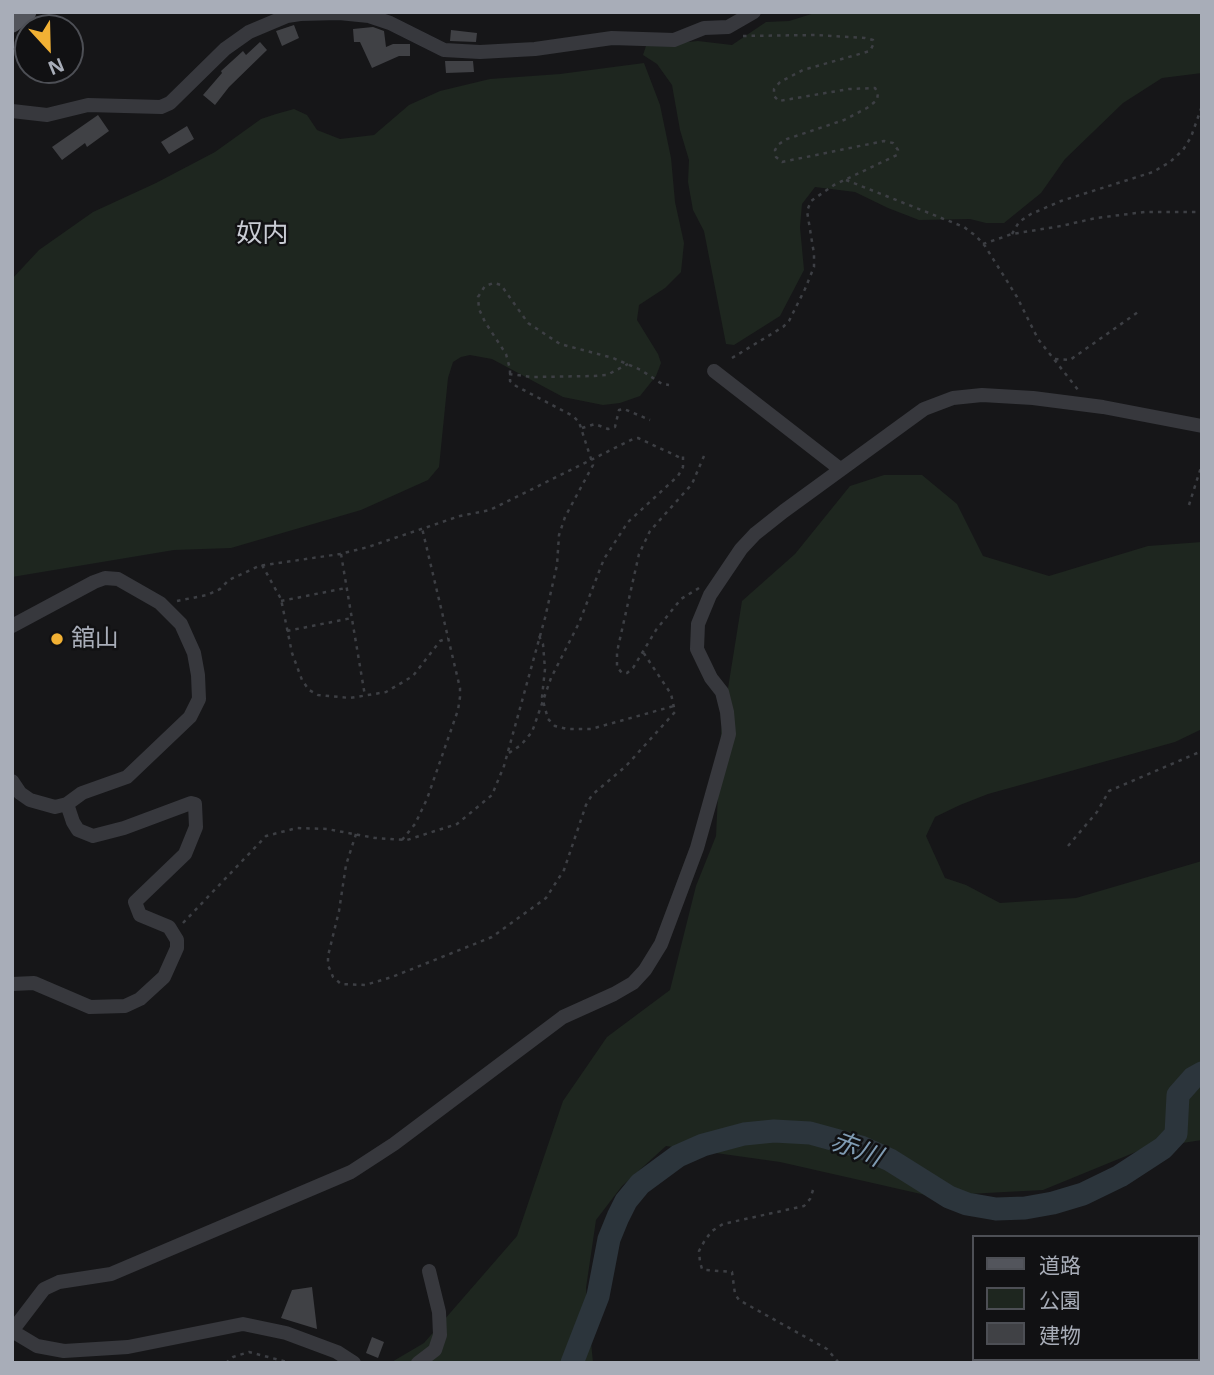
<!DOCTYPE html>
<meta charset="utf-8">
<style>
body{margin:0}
#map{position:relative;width:1214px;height:1375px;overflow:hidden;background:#161618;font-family:"Noto Sans","Noto Sans JP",sans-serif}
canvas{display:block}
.frame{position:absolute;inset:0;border:14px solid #a8adb8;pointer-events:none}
.legend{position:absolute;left:972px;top:1235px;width:228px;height:126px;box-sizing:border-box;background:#111113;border:2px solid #4d4f55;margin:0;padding:9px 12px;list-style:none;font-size:21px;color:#a8adb8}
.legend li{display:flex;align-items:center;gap:14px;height:35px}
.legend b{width:35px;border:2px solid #4d4f55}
.north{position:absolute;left:14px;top:14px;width:70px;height:70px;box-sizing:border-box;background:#111113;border:2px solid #4d4f55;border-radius:50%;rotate:158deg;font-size:19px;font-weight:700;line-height:28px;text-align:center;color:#a8adb8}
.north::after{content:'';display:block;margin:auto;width:24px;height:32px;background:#f2b134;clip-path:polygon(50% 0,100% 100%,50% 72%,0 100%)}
</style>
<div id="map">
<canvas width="1214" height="1375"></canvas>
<div class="frame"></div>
<ul class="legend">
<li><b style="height:9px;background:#53555c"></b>道路</li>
<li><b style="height:19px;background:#1e261f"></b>公園</li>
<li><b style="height:19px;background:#404145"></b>建物</li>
</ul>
<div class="north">N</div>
</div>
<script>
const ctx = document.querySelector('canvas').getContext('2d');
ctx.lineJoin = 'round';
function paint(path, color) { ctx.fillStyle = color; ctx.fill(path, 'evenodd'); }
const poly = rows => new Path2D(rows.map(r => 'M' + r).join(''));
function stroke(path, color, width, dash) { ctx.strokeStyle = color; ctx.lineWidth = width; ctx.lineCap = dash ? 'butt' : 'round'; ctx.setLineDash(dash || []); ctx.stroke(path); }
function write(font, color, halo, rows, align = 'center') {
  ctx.font = font + ' "Noto Sans","Noto Sans JP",sans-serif'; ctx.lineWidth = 5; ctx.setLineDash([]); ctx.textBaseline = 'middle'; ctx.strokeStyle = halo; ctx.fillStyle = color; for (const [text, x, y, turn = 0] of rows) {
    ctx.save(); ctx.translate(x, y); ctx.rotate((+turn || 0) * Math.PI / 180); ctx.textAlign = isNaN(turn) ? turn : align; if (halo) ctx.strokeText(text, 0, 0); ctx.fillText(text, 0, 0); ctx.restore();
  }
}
paint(poly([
 [818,12,1202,12,1202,73,1162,78,1123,103,1065,159,1041,193,1004,223,986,223,970,219,919,220,888,208,855,192,815,187,802,204,800,227,804,270,780,316,734,345,726,344,704,231,693,210,688,182,689,160,680,130,672,85,657,64,643,55,646,46,698,41,732,45,766,22,789,21],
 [644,63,660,105,671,158,675,202,684,243,681,272,665,288,639,305,637,320,658,354,661,363,656,376,640,396,620,403,603,405,563,397,492,359,470,355,461,357,453,362,448,378,439,467,428,480,361,510,231,548,174,550,12,577,12,279,39,250,93,212,156,183,215,152,261,119,276,114,294,109,307,115,317,130,340,139,374,135,409,105,440,91,490,79,560,74],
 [884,475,922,475,957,504,983,556,1049,576,1148,546,1202,542,1202,729,1175,742,988,794,960,805,935,817,926,836,945,878,966,885,1000,903,1076,898,1202,861,1202,1140,1143,1149,1043,1190,930,1196,780,1162,666,1146,622,1186,596,1220,586,1288,593,1363,390,1363,424,1343,517,1236,563,1101,607,1037,670,990,696,886,716,836,721,732,742,601,795,554,850,486]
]), '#1e261f');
stroke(poly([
 [572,1363,598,1296,609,1239,618,1217,626,1201,640,1184,678,1156,703,1145,744,1134,774,1131,810,1133,861,1147,890,1160,949,1197,967,1204,996,1209,1025,1208,1053,1203,1083,1194,1120,1176,1163,1148,1176,1134,1178,1095,1193,1078,1202,1073]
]), '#2c353c', 23);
paint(poly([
 [294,25,299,38,282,46,276,31],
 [373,27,384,31,386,47,393,44,410,44,410,56,399,56,372,68,360,42,354,42,353,29],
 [451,30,477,33,476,42,450,41],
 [260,42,267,50,229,87,215,105,203,95,222,73,221,71,243,51,246,55],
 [445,61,473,61,474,72,446,73],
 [98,115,109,131,87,147,85,143,62,160,52,147],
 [187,126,194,139,169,154,161,142],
 [312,1287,317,1329,281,1318,292,1290],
 [372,1337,384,1342,378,1358,366,1353]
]), '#404145');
stroke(poly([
 [846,180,964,227,976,236,985,246,1017,297,1038,339,1079,391],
 [1012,234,1019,222,1031,214,1061,201,1153,172,1170,162,1183,150,1191,137,1202,106],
 [983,244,1012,234,1061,226,1096,218,1145,212,1202,212],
 [732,358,783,327,789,321,805,289,814,267,814,254,807,211,811,201,834,185,897,155,898,150,893,143,884,141,782,162,776,157,775,150,779,144,787,139,844,120,867,108,877,100,878,93,875,88,849,89,779,101,774,96,774,89,780,82,803,70,870,51,874,43,873,40,865,38,817,35,741,36],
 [1055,359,1070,360,1141,310],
 [509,374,532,377,594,376,607,375,628,364],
 [582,428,595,424,608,429,615,427,619,410,624,409,650,420],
 [1189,505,1202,464],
 [341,554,365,696],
 [262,565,281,599,292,653,302,680,309,690,318,695,350,698,386,692,413,676,440,641,448,638],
 [699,588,681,599,656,630,633,668,627,673,622,673,617,667,617,652,639,554,650,531,692,484,704,456],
 [177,601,207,595,220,589,229,580,259,566,340,554,368,547,460,516,490,510,633,439,638,438,683,459],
 [281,601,346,588],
 [287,631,352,618],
 [539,636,543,644,545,669,542,697,548,719,555,726,567,729,591,729,674,706],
 [509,753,521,745,532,732,551,678,579,623,604,559,628,522,678,476,683,467,683,452],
 [356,834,346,865,339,911,328,956,328,965,333,977,341,984,365,985,392,977,492,937,546,898,564,870,586,805,592,795,626,766,675,712,671,694,643,652],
 [402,840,415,824,427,799,458,710,460,697,460,688,422,528],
 [1068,846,1097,812,1109,791,1202,751],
 [183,923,266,836,297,828,327,829,375,838,407,840,457,824,492,795,504,766,545,618,557,565,559,535,565,517,593,465,579,422,573,416,516,386,510,381,510,369,506,354,485,322,479,309,478,297,485,286,494,283,501,285,528,323,560,344,613,358,641,370,662,384,669,385],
 [813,1190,810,1199,804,1206,723,1224,712,1231,705,1240,699,1251,700,1262,702,1269,706,1270,732,1272,735,1294,739,1300,827,1349,839,1363],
 [226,1363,233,1357,249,1352,291,1363]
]), '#3d3f44', 2.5, [3.5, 5]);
stroke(poly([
 [12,111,47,115,88,105,161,107,170,103,225,49,249,32,287,16,300,14,339,13,369,16,390,23,444,50,480,52,535,49,612,38,674,40,704,28,728,27,754,12],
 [714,371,840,469],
 [12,626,94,582,105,578,118,579,160,603,181,624,194,653,198,675,199,699,190,717,127,777,82,793,67,804,55,807,30,800,20,793,12,781],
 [12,984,34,983,90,1007,125,1006,140,999,164,977,177,948,177,940,169,927,140,915,135,902,185,854,196,827,195,804,191,803,124,828,93,836,78,830,73,822,67,804],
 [12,1331,44,1289,59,1282,111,1274,351,1172,394,1144,563,1017,614,994,633,983,645,970,661,944,697,848,729,734,727,712,722,692,711,678,697,649,698,624,710,595,741,549,755,534,784,511,924,409,953,398,982,395,1033,398,1103,407,1202,426],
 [12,1331,37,1346,64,1351,128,1347,243,1324,286,1333,337,1352,354,1363],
 [418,1363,435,1350,440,1335,439,1312,429,1271]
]), '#37383d', 14);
stroke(poly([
 [12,23,27,12]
]), '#53555c', 19);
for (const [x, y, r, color] of [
 [57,639,7,"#f2b134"]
]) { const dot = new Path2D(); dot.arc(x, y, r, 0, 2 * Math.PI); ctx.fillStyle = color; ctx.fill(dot); stroke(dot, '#111113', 2.5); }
write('24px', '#a8adb8', '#111113', [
 ["舘山",71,639]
], 'left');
write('26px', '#c9ccd4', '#111113', [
 ["奴内",262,235]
]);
write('italic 26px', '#7f9bb3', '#111113', [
 ["赤川",856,1150,21]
]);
</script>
